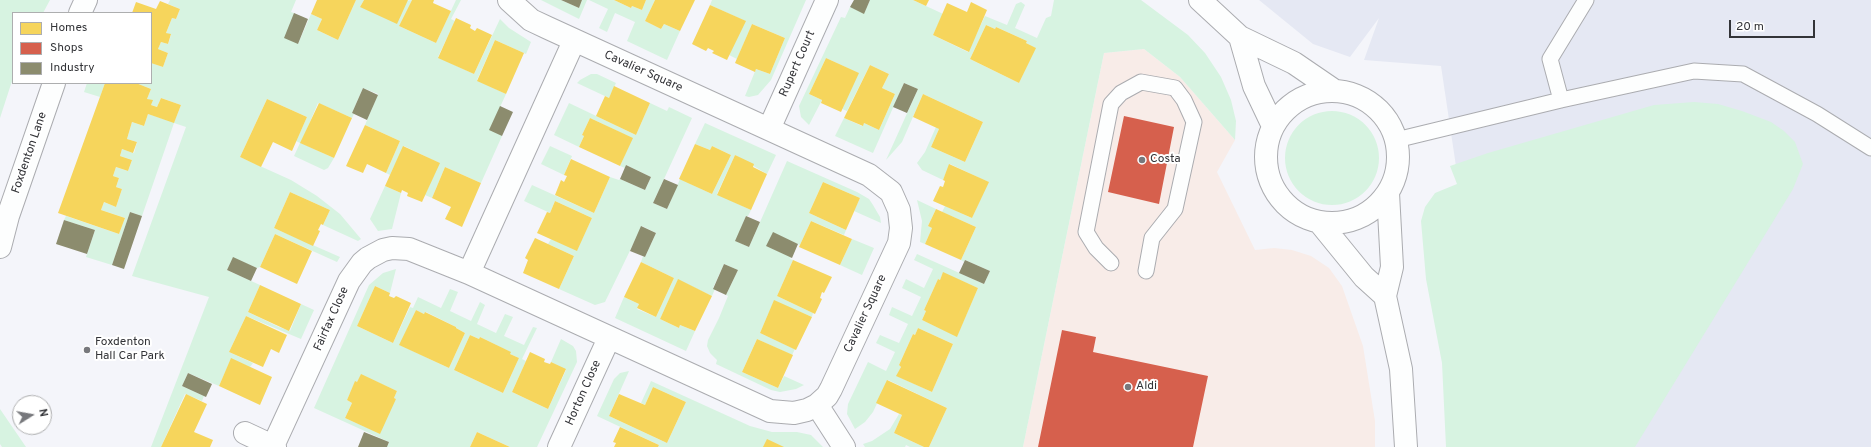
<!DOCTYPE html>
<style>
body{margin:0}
#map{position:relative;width:1871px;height:447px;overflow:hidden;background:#f4f5fa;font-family:Overpass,sans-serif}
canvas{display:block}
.legend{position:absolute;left:12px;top:12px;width:140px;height:72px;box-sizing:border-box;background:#fff;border:1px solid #adaeaf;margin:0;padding:5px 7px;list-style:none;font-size:12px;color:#333438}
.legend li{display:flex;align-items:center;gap:8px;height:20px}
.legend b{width:20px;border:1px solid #adaeaf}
.north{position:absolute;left:12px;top:395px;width:40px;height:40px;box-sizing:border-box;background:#fff;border:1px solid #adaeaf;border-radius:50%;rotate:79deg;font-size:11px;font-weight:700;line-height:16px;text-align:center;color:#333438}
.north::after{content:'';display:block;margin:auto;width:14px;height:18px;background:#77787c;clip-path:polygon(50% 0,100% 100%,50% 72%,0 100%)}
.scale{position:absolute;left:1729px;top:20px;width:86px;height:18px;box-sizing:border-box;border:2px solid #333438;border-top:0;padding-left:5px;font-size:12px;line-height:14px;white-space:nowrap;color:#333438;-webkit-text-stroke:3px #fff;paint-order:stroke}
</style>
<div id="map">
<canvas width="1871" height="447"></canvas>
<ul class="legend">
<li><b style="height:11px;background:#f6d55c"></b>Homes</li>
<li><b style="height:11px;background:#d6604d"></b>Shops</li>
<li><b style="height:11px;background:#8c8c6e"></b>Industry</li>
</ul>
<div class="north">N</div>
<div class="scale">20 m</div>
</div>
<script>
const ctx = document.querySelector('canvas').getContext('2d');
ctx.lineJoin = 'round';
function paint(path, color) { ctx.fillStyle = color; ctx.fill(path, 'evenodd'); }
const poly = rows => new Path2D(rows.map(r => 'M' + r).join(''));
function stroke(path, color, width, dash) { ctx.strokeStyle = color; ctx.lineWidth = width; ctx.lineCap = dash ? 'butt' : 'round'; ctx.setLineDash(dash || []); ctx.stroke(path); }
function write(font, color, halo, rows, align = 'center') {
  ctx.font = font + ' Overpass,sans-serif'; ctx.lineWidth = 4; ctx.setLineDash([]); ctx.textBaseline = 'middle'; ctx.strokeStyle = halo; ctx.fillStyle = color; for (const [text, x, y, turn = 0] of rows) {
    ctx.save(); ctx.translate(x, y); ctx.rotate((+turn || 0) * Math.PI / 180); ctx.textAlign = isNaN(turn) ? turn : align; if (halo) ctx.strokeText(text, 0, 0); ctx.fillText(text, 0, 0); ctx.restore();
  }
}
paint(poly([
 [1144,49,1180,77,1235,140,1217,172,1255,250,1274,248,1292,250,1311,256,1329,268,1342,286,1363,346,1375,421,1375,447,1023,447,1104,53]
]), '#f8ece8');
paint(poly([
 [1259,0,1871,0,1871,447,1498,447,1441,66,1364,60,1379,18,1350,57,1313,44]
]), '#e5e8f3');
paint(poly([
 [0,0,50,0,43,13,13,13,13,78,0,118],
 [170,0,296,0,291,12,294,13,298,44,311,14,322,19,317,30,338,40,356,0,364,0,360,7,412,0,399,26,436,43,456,0,461,0,451,19,455,21,438,57,474,74,500,19,509,28,531,42,526,54,495,40,477,80,506,94,490,129,502,136,481,183,445,167,432,198,425,195,439,163,404,146,390,175,386,173,400,141,365,125,378,94,363,88,352,113,354,114,352,118,318,103,301,143,334,158,328,168,324,170,294,156,300,143,296,141,307,117,267,99,240,157,291,180,317,196,340,214,361,239,358,241,323,225,330,210,290,192,274,228,340,257,337,262,275,234,260,267,257,268,233,258,227,270,260,285,248,312,279,327,290,331,301,304,314,310,301,339,246,316,229,352,253,363,250,367,231,359,219,386,188,373,182,386,204,396,202,401,185,394,161,447,151,447,209,297,132,276,186,127,174,123,142,216,130,212,112,265,86,257,95,230,64,220,66,216,119,234,125,218,101,210,104,202,116,207,122,189,116,187,119,178,113,176,116,167,128,171,132,160,120,156,122,149,134,153,137,142,127,139,132,122,144,126,148,114,174,122,181,105,161,98,157,107,151,105,152,101,147,99,151,89,136,83,151,83,152,63,163,67,168,53,158,49,161,42,168,44,171,35,166,33,172,18,176,19,180,9,168,4],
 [541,0,561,0,579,8,582,0,587,0,579,19],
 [589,0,614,0,631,8,632,6,642,10,646,0,655,0,645,21,661,29,664,24,680,31,667,60,627,41,635,22,615,13,607,32,599,28,608,9],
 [712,0,806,0,771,80,758,95,749,97,745,96,756,69,770,74,785,38,752,24,737,59,729,55,745,21,710,5],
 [870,0,913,0,939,12,943,14,933,35,968,52,985,16,1007,25,1016,4,1021,2,1025,5,1015,28,1037,38,1046,18,1051,16,1054,0,1141,0,1188,35,1205,53,1221,77,1231,100,1236,121,1235,140,1180,77,1144,49,1104,53,1023,447,929,447,947,408,888,380,873,412,865,422,855,429,847,414,848,404,868,362,886,371,895,352,876,343,880,335,899,343,908,324,889,315,892,307,912,316,921,297,902,288,906,279,924,288,933,269,914,260,917,254,984,284,990,271,965,260,964,262,961,260,976,227,942,212,945,206,972,218,988,182,950,164,943,180,922,170,917,163,925,152,936,127,939,129,931,147,965,162,983,122,923,94,902,142,886,160,918,89,904,83,873,153,835,136,844,118,862,126,864,123,879,130,895,94,882,88,889,74,870,65,847,111,842,109,858,73,826,58,809,94,822,100,809,125,801,117,799,106,841,17,845,18,850,7,864,13],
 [986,25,995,29,996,27,1027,41,1026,43,1035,48,1019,83,970,59],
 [943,273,978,288,957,336,922,320,926,311,924,310,938,279,940,280],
 [918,328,953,344,932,392,897,376,901,367,899,365,913,334,915,335],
 [591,74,597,74,616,83,609,98,577,83,580,80],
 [87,83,105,83,100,97,84,92],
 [1694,102,1718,104,1742,111,1771,122,1784,131,1795,142,1803,164,1793,189,1635,447,1446,447,1442,363,1426,279,1421,221,1425,207,1435,193,1457,184,1450,166,1488,153,1654,105],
 [569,103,636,135,650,103,667,111,669,107,692,118,653,203,667,209,680,179,712,194,731,155,712,146,710,150,695,144,705,123,776,155,767,174,735,155,717,194,751,210,748,216,746,216,736,241,749,247,787,161,857,192,869,199,873,205,880,217,881,223,854,211,860,198,823,182,809,213,846,230,844,235,811,221,800,245,773,233,767,246,791,257,790,259,793,260,777,296,813,313,812,317,774,301,760,333,795,349,792,355,757,339,742,372,778,388,784,376,804,385,796,389,780,392,771,390,716,364,717,360,710,353,707,346,708,340,719,318,728,296,726,295,738,270,724,264,713,288,715,289,712,296,678,280,660,319,679,328,680,325,695,331,686,351,615,318,624,297,639,304,637,309,656,317,674,278,641,262,643,256,645,257,656,233,642,226,605,302,595,305,559,289,574,256,548,244,551,239,577,250,592,218,555,201,550,213,524,201,532,185,594,213,610,177,619,180,620,179,645,190,651,177,626,165,625,168,620,166,632,138,590,118,582,135,584,136,579,147,554,135],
 '1285 158a47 47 0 1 1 94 0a47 47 0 1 1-94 0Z',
 [550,146,572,156,564,175,541,164],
 [385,186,401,193,392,229,378,231,370,219],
 [917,200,936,209,928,226,932,228,925,244,920,242,922,221],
 [852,239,874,248,862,275,840,265],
 [396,269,390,293,375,286,357,326,393,343,410,307,413,308,418,297,441,308,450,289,458,292,450,311,471,321,480,302,485,305,477,324,496,333,505,314,513,317,504,336,524,345,533,327,537,328,522,359,526,361,512,392,548,409,566,370,551,362,561,339,573,346,576,351,577,362,537,447,510,447,477,432,470,447,387,447,389,442,314,408,369,285,383,273],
 [416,310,424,314,426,312,456,327,456,328,465,333,449,368,400,345],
 [470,335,479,339,480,337,510,352,510,354,519,358,503,393,454,370],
 [361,375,397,391,394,398,396,399,370,429,345,418,352,403,347,400,355,382,357,382],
 [629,371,609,416,667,443,686,402,653,387,645,405,641,403,651,381,750,426,772,432,797,432,811,435,823,447,658,447,659,445,597,416,614,379,620,373],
 [0,409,26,447,2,447,0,444],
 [899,414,902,415,894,433,924,447,910,447,906,445,905,447,865,447,863,444,872,441,890,429]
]), '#d7f3e1');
paint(poly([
 [317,0,356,0,338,40,317,30,322,19,311,14],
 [364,0,408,0,397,24,360,7],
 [412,0,434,0,433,3,451,11,436,43,399,26],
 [614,0,646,0,642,10,632,6,631,8],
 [655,0,695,0,680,31,664,24,661,29,645,21],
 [913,0,929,0,926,6],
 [160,1,180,9,176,19,172,18,166,33,171,34,168,44,161,42,158,49,168,53,163,67,151,63,151,13,132,13,136,2,156,9],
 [971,2,987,10,969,52,933,35,947,3,967,12],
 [710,5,746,21,727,60,712,53,714,51,708,48,706,51,692,44],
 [456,18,471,25,470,28,475,31,477,28,492,35,474,74,438,58],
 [752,24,785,38,770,74,756,69,755,72,735,63],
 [986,25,995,29,996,27,1027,41,1026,43,1036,48,1019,83,970,59],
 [495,40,524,53,506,94,477,81],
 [826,58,859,73,841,112,821,103,822,100,809,94],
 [870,65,889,74,882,88,895,94,879,130,864,123,863,126,844,118],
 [105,83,136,83,151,89,147,99,153,100,151,105,157,107,161,98,181,105,174,123,148,114,144,126,132,122,127,139,137,142,133,153,122,149,120,156,132,160,128,171,116,167,113,176,119,178,116,187,122,189,116,207,104,202,101,210,125,218,119,234,58,213],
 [614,86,650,103,636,135,596,116,605,96,609,98],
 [923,94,983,122,965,162,931,147,939,129,913,117],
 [267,99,307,117,292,151,273,142,261,167,240,157],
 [319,103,352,118,334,158,300,143],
 [590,118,633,138,620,166,579,147,584,136,582,135],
 [365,125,400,141,386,173,367,164,363,173,346,166],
 [695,144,710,150,712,146,731,155,712,194,679,179],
 [403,146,440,163,422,202,407,196,408,193,402,190,401,193,385,186],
 [735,155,754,164,753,167,767,174,751,210,717,195],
 [571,159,610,177,594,213,555,195,561,180,564,182,567,176,564,175],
 [949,164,989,182,972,218,933,201,940,186,943,187,945,181,943,180],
 [445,167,481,183,462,227,445,219,451,207,432,198],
 [823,182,860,198,846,230,809,213],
 [290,192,330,210,323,225,321,224,318,230,320,231,313,246,274,228],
 [555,201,592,218,577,251,537,233,547,212,550,213],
 [936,209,976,227,961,260,925,244,932,228,928,226],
 [811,221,852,239,840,265,799,247],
 [275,234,312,251,297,284,260,267],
 [535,238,574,256,559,289,523,273,528,260,525,258],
 [793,260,832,277,824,293,822,292,820,298,822,299,815,314,777,296],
 [641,262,674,278,656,317,637,308,639,304,624,297],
 [943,272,978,288,957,337,922,320,926,311,924,310,938,279,940,280],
 [678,279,712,296,695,331,680,325,679,328,660,319],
 [260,285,301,304,289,331,248,312],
 [375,286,390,293,389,296,394,298,396,296,411,303,393,343,357,326],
 [774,300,812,317,796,350,760,333],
 [416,310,424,314,425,312,456,327,456,328,465,333,449,368,399,345],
 [246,316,287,335,279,353,271,349,263,367,229,352],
 [918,328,953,344,932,392,896,376,901,367,899,365,913,334,915,335],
 [470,335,479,339,480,337,511,352,510,354,519,358,503,393,454,370],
 [757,339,793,355,778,388,742,372],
 [530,352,545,359,544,362,550,364,551,362,566,369,548,409,512,392],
 [231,358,272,377,260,405,219,386],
 [361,374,397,391,394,398,396,399,380,434,345,418,352,403,347,400,355,381,357,382],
 [887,380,947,408,929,447,924,447,894,433,902,415,876,403],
 [653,387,686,402,667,443,609,416,619,394,645,405],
 [186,394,207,404,194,432,213,440,210,447,161,447],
 [620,427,659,445,658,447,614,447,616,443,613,442],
 [477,432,510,447,470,447],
 [767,439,784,447,763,447]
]), '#f6d55c');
paint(poly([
 [1124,116,1174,127,1159,204,1108,192],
 [1062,330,1096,337,1093,352,1208,376,1193,447,1038,447]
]), '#d6604d');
paint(poly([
 [561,0,582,0,579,8],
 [854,0,870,0,864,14,850,7],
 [294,13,308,19,298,44,284,38],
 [904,83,918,89,907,113,893,107],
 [363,88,378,95,367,120,352,113],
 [500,106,513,112,502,136,489,130],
 [626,165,651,177,645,190,620,179],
 [664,179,678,185,667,209,653,203],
 [130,212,142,216,124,269,112,265],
 [746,216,760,222,749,247,735,241],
 [64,220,95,230,87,254,56,244],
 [641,226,656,233,645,257,630,251],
 [773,232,798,244,792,258,766,246],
 [233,257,257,268,251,281,227,270],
 [965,260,990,271,984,284,959,273],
 [724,264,738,270,726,295,713,289],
 [188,373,212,384,206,397,182,386],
 [364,432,389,442,387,447,358,447]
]), '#8c8c6e');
const lane = poly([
 [1561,100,1550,59,1586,0],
 [1396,140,1561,100,1694,71,1743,74,1817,114,1871,148],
 [1111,263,1096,248,1086,232,1111,104,1121,93,1141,82,1175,88,1184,100,1194,122,1175,209,1152,238,1146,271]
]);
const street = poly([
 [769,129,827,0],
 [469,273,574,41],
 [817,405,844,447],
 [245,433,275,447],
 [273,446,349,281,362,263,368,258,383,250,392,248,409,249,469,273,770,411,794,413,807,410,817,405,827,396,831,389,899,243,901,228,899,210,891,192,869,175,548,28,531,20,509,0],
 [559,447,609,338]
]);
const secondary = poly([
 [1200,0,1240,37,1294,63,1335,91],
 [80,13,86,0],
 [1240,37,1254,86,1273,126],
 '1266 157a66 66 0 1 1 132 0a66 66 0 1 1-132 0Z',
 [1388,193,1392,267,1385,296,1401,369,1406,447],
 [1320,223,1364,277,1385,296],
 [0,247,8,216,54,83]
]);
stroke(lane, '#abacb0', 17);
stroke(street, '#abacb0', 24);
stroke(secondary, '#abacb0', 24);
stroke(lane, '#fdfefe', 15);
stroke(street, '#fdfefe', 22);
stroke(secondary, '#fdfefe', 22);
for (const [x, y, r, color] of [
 [1142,160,4,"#77787c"],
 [87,350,4,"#77787c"],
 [1128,387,4,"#77787c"]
]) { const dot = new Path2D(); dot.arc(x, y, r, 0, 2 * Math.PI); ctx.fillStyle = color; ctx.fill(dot); stroke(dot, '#fff', 1.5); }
write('12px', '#333438', '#fff', [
 ["Rupert Court",798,64,-66],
 ["Cavalier Square",643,72,24],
 ["Foxdenton Lane",30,153,-71],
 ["Cavalier Square",866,314,-65],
 ["Fairfax Close",332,319,-66],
 ["Horton Close",584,393,-66]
]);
write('12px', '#333438', '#fff', [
 ["Costa",1150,160],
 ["Foxdenton",95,343],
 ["Hall Car Park",95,357],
 ["Aldi",1136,387]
], 'left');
</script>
